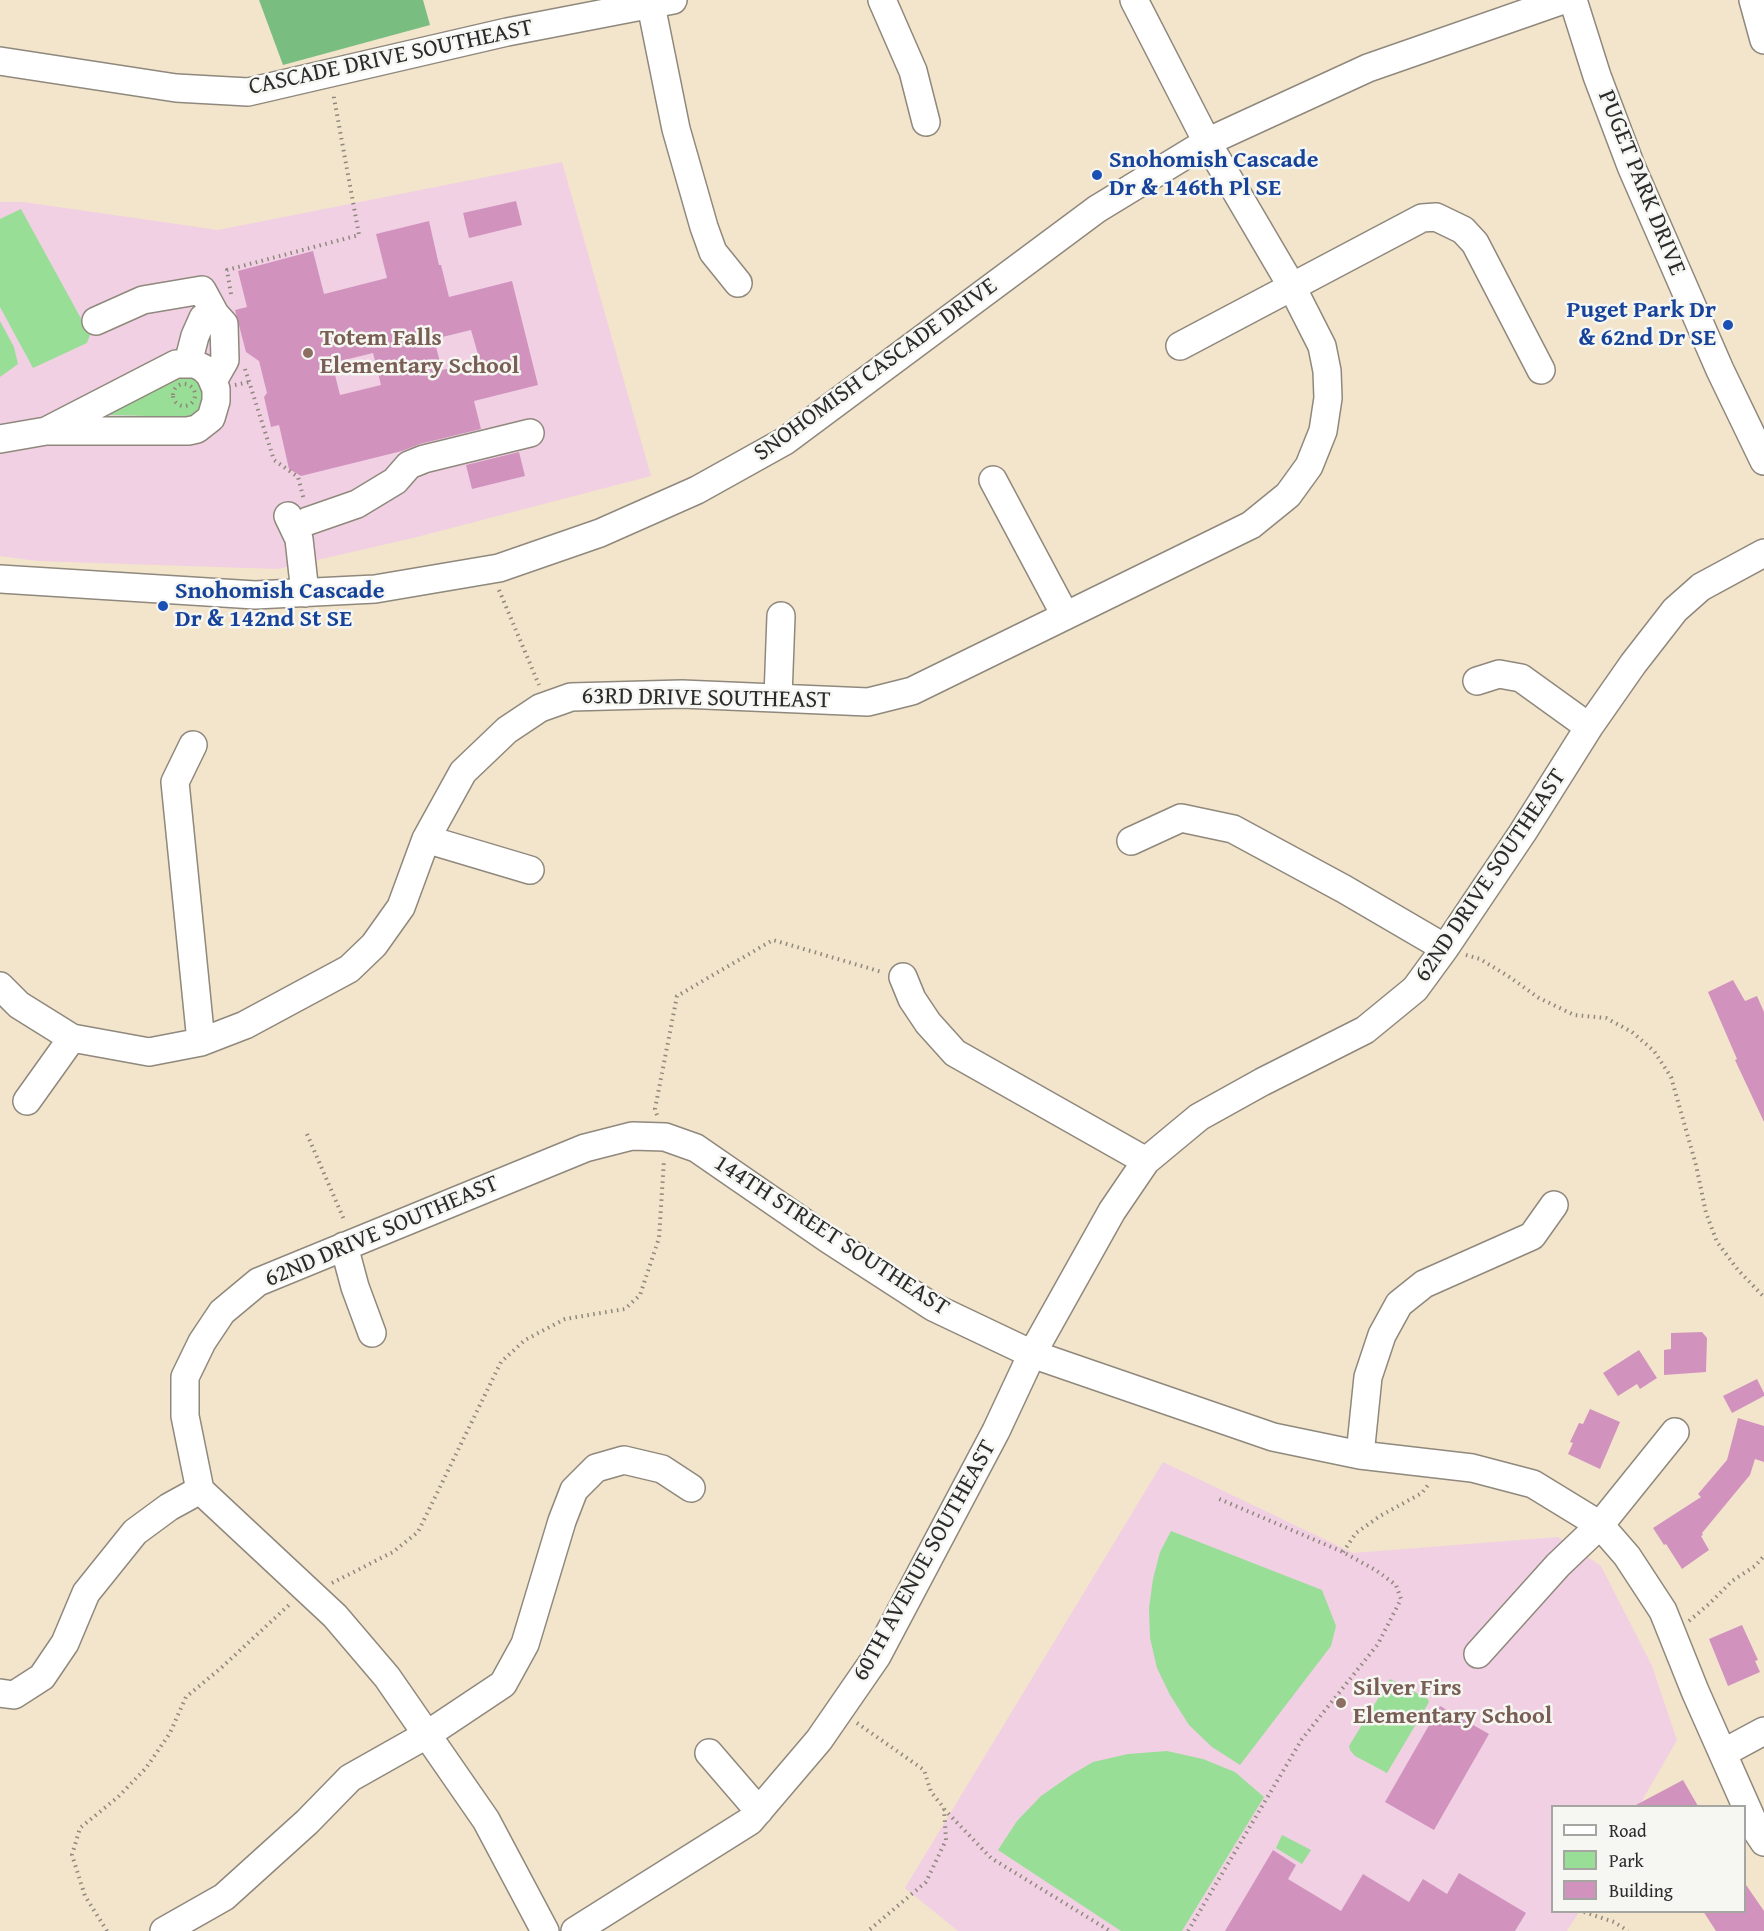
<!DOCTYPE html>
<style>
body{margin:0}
#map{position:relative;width:1764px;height:1931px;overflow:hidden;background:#f3e4cc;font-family:"Gentium Book Plus",serif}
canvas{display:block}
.legend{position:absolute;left:1551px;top:1805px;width:195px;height:108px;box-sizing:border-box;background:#f6f6f2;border:2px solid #a5a5a2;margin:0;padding:8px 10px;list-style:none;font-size:18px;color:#2b2b2b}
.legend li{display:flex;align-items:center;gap:12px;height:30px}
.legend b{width:30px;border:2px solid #a5a5a2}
</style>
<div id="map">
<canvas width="1764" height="1931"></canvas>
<ul class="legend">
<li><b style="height:8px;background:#fff"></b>Road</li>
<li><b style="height:16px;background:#99de97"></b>Park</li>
<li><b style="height:16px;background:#d193be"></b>Building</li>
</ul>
</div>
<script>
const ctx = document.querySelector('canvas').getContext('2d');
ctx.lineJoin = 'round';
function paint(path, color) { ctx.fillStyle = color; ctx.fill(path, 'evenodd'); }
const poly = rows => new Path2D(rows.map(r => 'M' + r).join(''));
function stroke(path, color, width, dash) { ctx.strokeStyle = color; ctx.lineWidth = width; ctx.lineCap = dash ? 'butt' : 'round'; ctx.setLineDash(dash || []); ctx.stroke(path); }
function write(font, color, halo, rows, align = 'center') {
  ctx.font = font + ' "Gentium Book Plus",serif'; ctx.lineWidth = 5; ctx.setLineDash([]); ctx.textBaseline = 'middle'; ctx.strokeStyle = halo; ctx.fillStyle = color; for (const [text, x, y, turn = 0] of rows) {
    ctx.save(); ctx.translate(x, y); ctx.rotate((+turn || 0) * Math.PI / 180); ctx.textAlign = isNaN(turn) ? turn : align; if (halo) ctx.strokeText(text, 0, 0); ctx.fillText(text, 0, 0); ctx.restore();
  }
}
paint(poly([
 [562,162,651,476,417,537,278,569,37,561,0,556,0,202,23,202,218,230],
 [1163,1462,1353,1553,1558,1537,1601,1566,1652,1666,1677,1740,1639,1806,1552,1806,1552,1912,1579,1912,1567,1931,958,1931,905,1888]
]), '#f1d0e3');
paint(poly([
 [21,209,90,335,87,343,33,368,0,307,0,219],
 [0,321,14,347,18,364,0,377],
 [178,375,196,378,205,391,202,408,195,414,188,417,108,415],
 [1171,1531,1322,1590,1336,1626,1331,1646,1240,1765,1212,1747,1189,1725,1170,1695,1157,1668,1150,1638,1149,1608,1153,1579,1160,1552],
 [1390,1679,1428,1699,1429,1702,1387,1773,1355,1756,1350,1750,1349,1746],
 [1167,1751,1203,1759,1235,1772,1264,1797,1182,1931,1121,1931,998,1850,1017,1821,1041,1796,1071,1775,1093,1762,1128,1754],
 [1282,1835,1311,1850,1302,1864,1276,1848]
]), '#99de97');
paint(poly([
 [259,0,423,0,430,25,283,65]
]), '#7abd80');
paint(poly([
 [516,201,522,225,469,238,463,213],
 [429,221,439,265,441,265,449,297,512,281,538,385,474,401,481,429,420,444,402,451,301,476,289,469,279,425,271,427,264,397,267,393,259,361,246,352,235,310,247,307,238,271,313,251,324,294,387,278,376,234],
 [471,330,480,361,442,370,434,339],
 [373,353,381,385,340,395,332,363],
 [519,452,525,476,472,489,466,465],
 [1733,980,1745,1001,1757,996,1764,1012,1764,1122,1735,1060,1737,1059,1708,992],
 [1702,1332,1707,1338,1706,1372,1664,1375,1664,1350,1671,1349,1671,1333],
 [1639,1350,1657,1378,1640,1389,1637,1384,1618,1396,1603,1373],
 [1757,1379,1764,1393,1764,1396,1732,1413,1723,1396],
 [1590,1409,1620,1422,1600,1469,1568,1454,1573,1443,1570,1442,1579,1423,1583,1424],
 [1738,1418,1764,1426,1764,1462,1755,1459,1750,1475,1702,1533,1703,1535,1701,1536,1709,1550,1682,1569,1666,1544,1664,1545,1653,1528,1701,1497,1698,1494,1727,1460],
 [1742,1625,1758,1660,1755,1661,1760,1672,1728,1686,1709,1639],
 [1440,1706,1489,1734,1434,1830,1385,1802],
 [1683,1780,1698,1806,1634,1806],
 [1273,1850,1296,1865,1288,1879,1341,1911,1363,1874,1409,1902,1423,1879,1447,1894,1459,1873,1526,1913,1515,1931,1225,1931],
 [1744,1882,1764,1911,1764,1931,1716,1931,1703,1911,1744,1911]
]), '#d193be');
const minor = poly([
 [882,0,913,71,926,122],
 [1573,0,1597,76,1631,166,1720,370,1764,461],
 [1753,0,1764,40],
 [651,5,676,129,704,227,713,252,738,283],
 [0,61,176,88,248,92,507,32,673,0],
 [96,321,143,300,202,290,215,314],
 [1180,346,1422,218,1436,217,1463,230,1475,243,1541,370],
 [188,363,195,336,203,318,215,314,224,324,225,360,213,381],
 [0,439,46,431,188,431,197,429,211,418,216,401,216,389,210,375,203,368,195,364,176,364,46,431],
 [993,480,1065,615],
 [288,516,299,539,305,593],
 [294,528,308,521,357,504,395,481,409,465,424,459,530,433],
 [0,579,255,595,375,589,499,568,600,533,697,490,785,441,1097,209,1207,142,1368,68,1563,0],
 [1477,681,1499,674,1521,678,1589,727],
 [778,697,781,616],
 [193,745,175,782,201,1042],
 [426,839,530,870],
 [1131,841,1181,818,1233,829,1344,889,1445,948],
 [903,977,912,999,928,1023,955,1053,1146,1161],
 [0,986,19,1005,72,1038,149,1052,201,1042,245,1025,349,969,374,945,401,907,426,839,463,772,507,730,540,708,571,697,682,694,868,702,912,691,1251,525,1288,495,1309,466,1323,431,1328,398,1327,371,1322,346,1291,285,1207,142,1134,0],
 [27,1101,72,1038],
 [344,1246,355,1287,372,1333],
 [1360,1455,1368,1377,1382,1335,1399,1304,1424,1284,1532,1236,1554,1205],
 [200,1490,185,1416,185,1377,202,1342,222,1312,258,1282,585,1148,632,1136,665,1137,696,1148,828,1239,933,1307,1032,1354,1273,1437,1360,1455,1472,1468,1533,1484,1600,1525,1627,1556,1663,1611,1695,1691,1758,1833,1764,1842],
 [200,1490,335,1616,387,1677,486,1820,545,1931],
 [1478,1654,1558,1565,1600,1525,1675,1432],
 [0,1693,14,1695,42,1677,65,1643,86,1593,135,1532,169,1507,200,1490],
 [709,1753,759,1811],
 [1723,1753,1764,1731],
 [164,1931,224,1897,307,1822,350,1778,428,1734,503,1684,525,1644,562,1521,574,1490,596,1468,624,1460,662,1469,691,1488],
 [575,1931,750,1821,819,1740,877,1656,996,1431,1032,1354,1112,1211,1146,1161,1199,1117,1262,1082,1365,1030,1415,989,1445,948,1523,832,1589,727,1633,664,1675,610,1701,587,1764,553]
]);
stroke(minor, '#8f887c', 30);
stroke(poly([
 [231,294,227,270,359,235,334,98,334,94],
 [245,369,274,460,298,477,304,500],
 '173 395a11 11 0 1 1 22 0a11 11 0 1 1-22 0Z',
 [235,385,249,382],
 [499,590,539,685],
 [1466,955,1480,959,1508,976,1539,998,1574,1015,1606,1018,1632,1032,1654,1051,1671,1077,1696,1165,1706,1213,1717,1242,1738,1270,1764,1297],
 [657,1115,655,1109,677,996,773,940,882,972],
 [307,1134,345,1222],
 [1343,1552,1356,1533,1380,1516,1422,1493,1428,1485],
 [332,1583,393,1552,418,1532,501,1362,525,1340,565,1319,625,1309,640,1295,659,1238,664,1160],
 [1689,1621,1709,1604,1732,1581,1755,1566,1764,1556],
 [857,1723,924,1770,931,1792,944,1808,946,1840,926,1882,868,1931],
 [944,1809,991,1858,1110,1931],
 [1584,1912,1614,1922,1628,1931],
 [107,1931,85,1896,72,1855,80,1828,118,1797,146,1768,170,1733,186,1697,221,1668,290,1604],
 [1188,1931,1302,1739,1378,1644,1401,1599,1396,1585,1377,1571,1343,1552,1217,1498]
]), '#8f887c', 4, [1.5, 4.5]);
stroke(minor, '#fff', 27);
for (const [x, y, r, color] of [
 [1097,175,6,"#1a4fb4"],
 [1728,325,6,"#1a4fb4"],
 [308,353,6,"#8d6e63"],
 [163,606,6,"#1a4fb4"],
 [1341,1703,6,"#8d6e63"]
]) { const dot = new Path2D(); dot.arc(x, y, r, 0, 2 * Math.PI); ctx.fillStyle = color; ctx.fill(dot); stroke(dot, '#f6f6f2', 2); }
write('24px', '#2b2b2b', '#f6f6f2', [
 ["CASCADE DRIVE SOUTHEAST",391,58,-12],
 ["PUGET PARK DRIVE",1641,183,68],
 ["SNOHOMISH CASCADE DRIVE",876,370,-36],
 ["63RD DRIVE SOUTHEAST",706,699,1],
 ["62ND DRIVE SOUTHEAST",1491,876,-56],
 ["62ND DRIVE SOUTHEAST",382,1232,-23],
 ["144TH STREET SOUTHEAST",831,1236,33],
 ["60TH AVENUE SOUTHEAST",925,1561,-61]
]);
write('bold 24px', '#164399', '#f6f6f2', [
 ["Snohomish Cascade",1109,161],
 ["Dr & 146th Pl SE",1109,189],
 ["Puget Park Dr",1716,311,"right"],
 ["& 62nd Dr SE",1716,339,"right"],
 ["Snohomish Cascade",175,592],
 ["Dr & 142nd St SE",175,620]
], 'left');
write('bold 24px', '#785e54', '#f6f6f2', [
 ["Totem Falls",320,339],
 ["Elementary School",320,367],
 ["Silver Firs",1353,1689],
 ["Elementary School",1353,1717]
], 'left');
</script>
